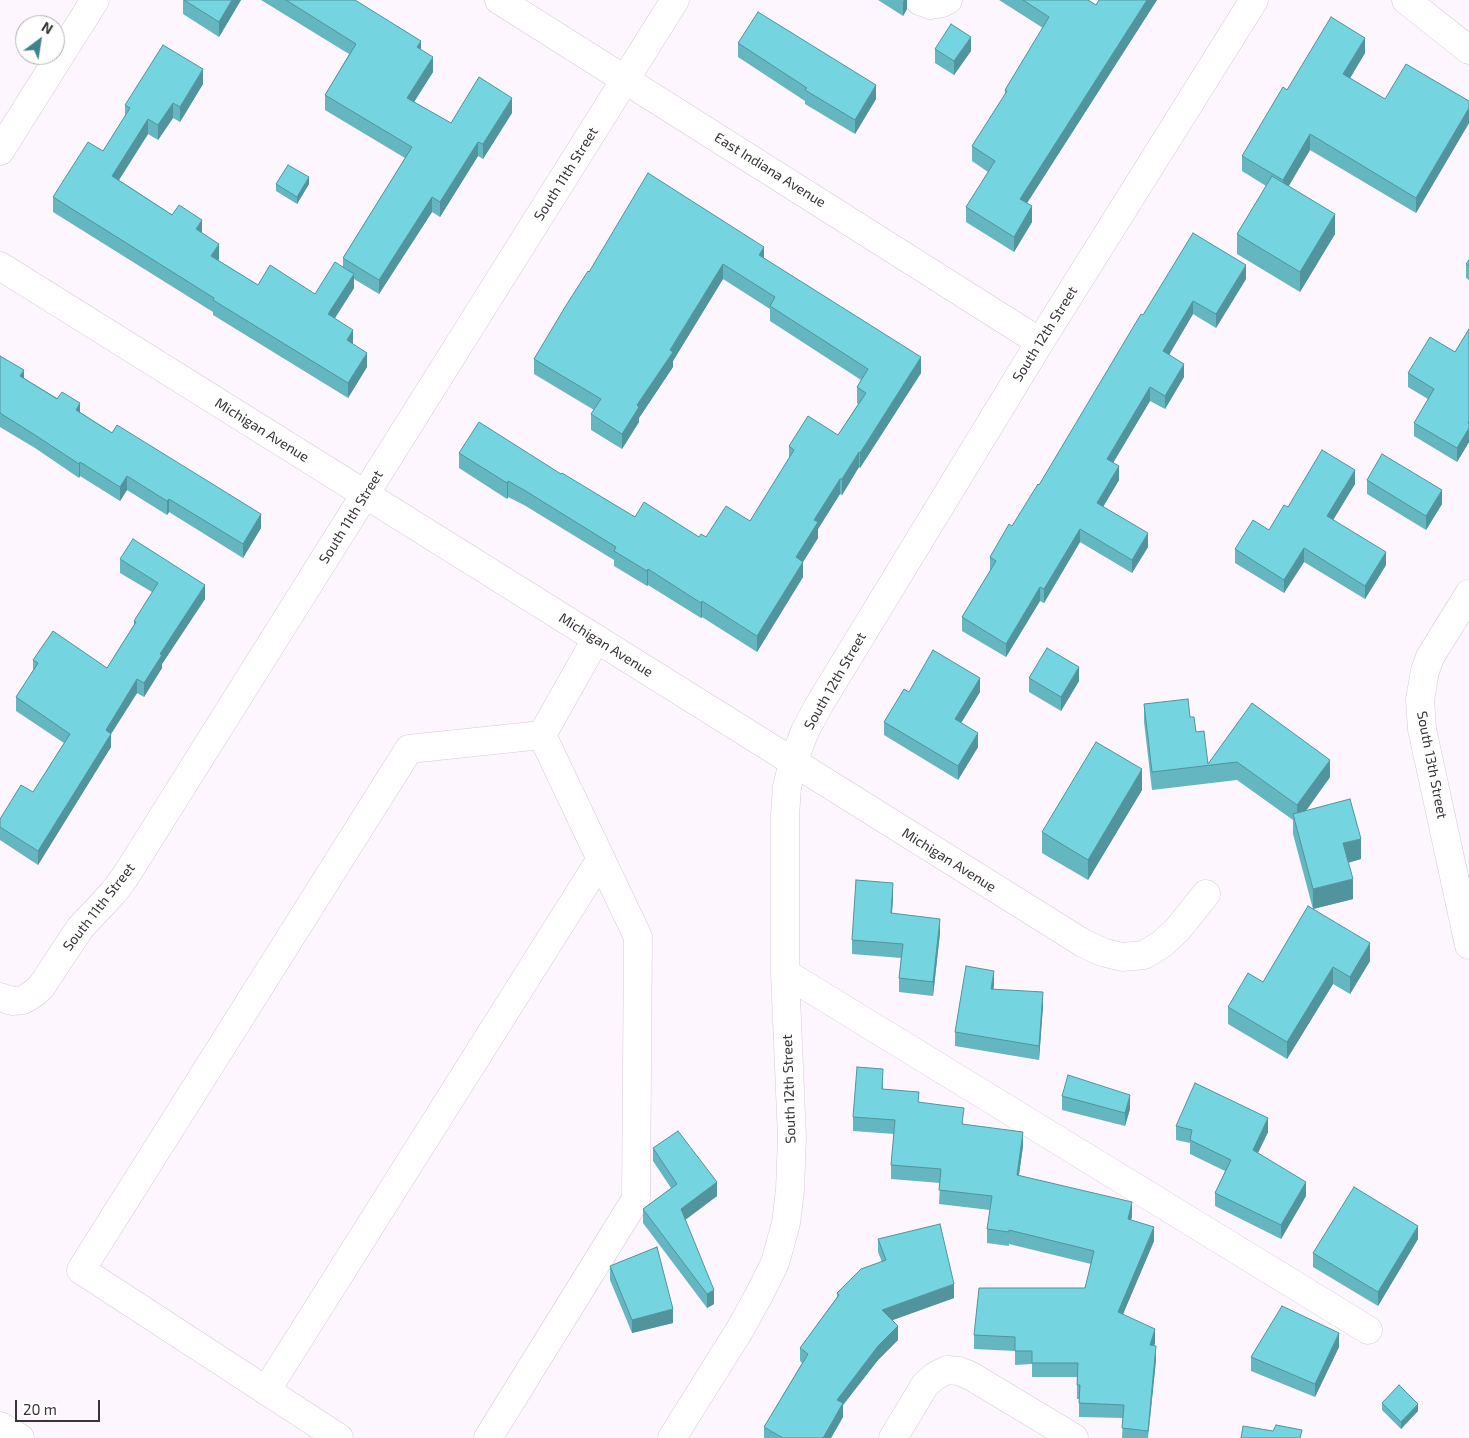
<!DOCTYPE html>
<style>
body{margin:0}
#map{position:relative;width:1469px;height:1438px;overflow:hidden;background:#fef6fe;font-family:"Exo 2",sans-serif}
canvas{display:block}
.north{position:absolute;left:15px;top:15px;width:50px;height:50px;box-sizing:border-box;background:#fff;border:1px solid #afaeaf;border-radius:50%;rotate:31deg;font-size:14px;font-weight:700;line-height:20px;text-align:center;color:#383438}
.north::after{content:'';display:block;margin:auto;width:18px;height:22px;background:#3d848d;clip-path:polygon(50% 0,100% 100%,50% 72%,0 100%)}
.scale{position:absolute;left:15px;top:1400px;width:85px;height:22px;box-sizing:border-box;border:2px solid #383438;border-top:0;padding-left:6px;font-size:15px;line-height:18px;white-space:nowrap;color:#383438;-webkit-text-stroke:4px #fff;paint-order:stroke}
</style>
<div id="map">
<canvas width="1469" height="1438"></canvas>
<div class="north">N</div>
<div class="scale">20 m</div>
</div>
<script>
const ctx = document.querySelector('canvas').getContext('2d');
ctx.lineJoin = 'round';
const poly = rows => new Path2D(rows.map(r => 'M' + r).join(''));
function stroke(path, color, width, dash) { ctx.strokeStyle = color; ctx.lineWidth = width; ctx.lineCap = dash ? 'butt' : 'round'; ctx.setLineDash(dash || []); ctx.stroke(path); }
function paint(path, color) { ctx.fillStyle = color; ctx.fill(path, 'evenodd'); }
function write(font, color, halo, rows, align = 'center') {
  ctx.font = font + ' "Exo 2",sans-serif'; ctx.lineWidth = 4; ctx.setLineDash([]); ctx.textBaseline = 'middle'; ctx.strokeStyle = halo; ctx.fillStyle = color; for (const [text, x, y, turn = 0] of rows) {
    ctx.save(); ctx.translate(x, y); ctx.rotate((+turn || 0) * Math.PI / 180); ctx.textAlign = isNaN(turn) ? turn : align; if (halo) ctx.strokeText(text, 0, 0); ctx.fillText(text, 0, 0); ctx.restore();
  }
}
const minor = poly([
 [499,0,1040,342],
 [1406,0,1469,50],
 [920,1,931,5,942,3,948,0],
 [0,151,95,0],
 [0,266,1083,943,1102,952,1122,957,1144,955,1162,944,1178,929,1206,894],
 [1469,594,1430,657,1425,671,1420,700,1422,729,1469,945],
 [542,735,596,639],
 [785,973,1368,1330],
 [0,997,12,1001,23,1000,33,994,41,987,80,928,113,893,125,877,675,0],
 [266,1391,601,859],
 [0,1426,20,1438],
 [339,1438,81,1270,409,749,542,735],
 [488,1438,636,1199,638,937,542,735],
 [672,1438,739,1331,758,1297,775,1263,786,1223,790,1190,792,1138,785,973,785,816,787,787,793,762,805,731,819,705,1040,342,1254,0],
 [893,1438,925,1385,935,1376,947,1370,959,1371,971,1376,1074,1438]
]);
stroke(minor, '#d4cad4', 29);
stroke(minor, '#fff', 28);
paint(poly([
 [183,0,241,0,219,37,183,14],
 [261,0,355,0,421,49,433,72,414,102,451,123,512,113,483,159,478,156,440,217,432,212,379,294,354,279,354,288,335,318,353,344,367,367,348,398,213,315,213,312,53,212,53,197,103,151,125,116,125,105,203,84,180,122,173,118,158,140,148,134,119,180,202,234,219,259,218,260,258,285,315,294,343,267,343,258,405,158,325,110,325,95,349,54],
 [878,0,907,0,907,9,903,16],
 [999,0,1088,0,1096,5,1099,0,1157,0,1027,203,1032,222,1014,252,966,222,966,207,988,172,972,161,972,146,1005,94,1005,90,1043,28],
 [738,43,876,99,855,134,805,104,805,101,738,57],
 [935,49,971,51,954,75,935,63],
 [1365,53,1350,78,1385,99,1469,101,1469,123,1416,213,1310,150,1288,186,1335,234,1300,292,1237,254,1237,234,1266,186,1242,171,1242,156,1287,90],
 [276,184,309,184,297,204,276,191],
 [764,259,921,373,860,468,859,467,842,495,840,494,818,529,818,538,803,562,803,577,757,652,702,617,701,618,648,585,647,586,614,566,614,560,524,505,508,497,507,499,459,468,459,453,561,474,635,517,699,537,706,537,750,521,789,458,789,446,838,435,858,404,857,403,857,387,861,380,770,321,770,309,723,279,673,361,673,367,639,418,639,422,622,449,591,430,591,414,594,410,534,374,534,359,589,272],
 [1469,260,1469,280,1466,278,1466,264],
 [1246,279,1216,328,1193,314,1169,355,1184,377,1165,409,1150,401,1113,463,1119,480,1103,507,1148,547,1132,573,1080,542,1044,603,1040,601,1006,657,962,631,962,617,990,571,990,557,1012,526,1039,485,1143,315],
 [1469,329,1469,442,1457,462,1414,436,1414,423,1428,399,1408,387,1408,373,1455,352],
 [0,356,24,378,80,412,261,528,243,558,169,512,167,515,127,490,120,501,80,476,79,478,35,448,0,427],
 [1367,480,1442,504,1426,530,1367,494],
 [1355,484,1333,520,1386,565,1365,599,1304,562,1284,593,1235,563,1235,549,1269,530,1288,507],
 [120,559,205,599,162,664,162,668,144,697,137,693,111,734,111,747,38,865,0,840,0,819,33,792,64,743,16,711,16,697,33,671,33,660,107,668,134,625,134,621,152,592,120,573],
 [1029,678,1079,681,1061,711,1029,692],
 [909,692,980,692,961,723,978,747,958,780,884,735,884,722],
 [1252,703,1330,777,1306,811,1361,859,1348,863,1353,899,1313,909,1293,834,1293,820,1237,780,1152,790,1144,722,1144,704,1190,717,1208,764],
 [1142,790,1088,880,1042,853,1042,832],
 [893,897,892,913,940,933,933,996,899,992,899,978,901,958,852,954,852,940],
 [1308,906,1370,961,1350,994,1333,984,1287,1059,1228,1024,1228,1007,1263,982],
 [994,985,993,989,1043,1006,1039,1060,955,1046,955,1032],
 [883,1083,883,1089,919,1102,964,1124,1023,1146,1019,1175,1132,1216,1131,1220,1154,1241,1123,1314,1155,1343,1154,1346,1156,1360,1148,1438,1122,1438,1123,1418,1079,1417,1079,1399,1077,1399,1077,1377,1032,1377,1032,1364,1015,1365,1015,1351,974,1349,974,1335,1085,1288,1091,1264,1009,1244,1009,1246,987,1243,987,1229,990,1210,939,1204,940,1183,891,1179,891,1165,894,1134,853,1131,853,1117],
 [1062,1096,1130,1109,1125,1126,1062,1110],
 [1176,1126,1268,1132,1258,1153,1306,1196,1281,1239,1215,1206,1215,1193,1225,1171,1190,1154,1190,1143,1176,1140],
 [653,1148,717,1196,685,1220,714,1304,707,1308,643,1223,643,1209,671,1188,653,1161],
 [878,1239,954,1298,892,1320,898,1340,878,1360,843,1405,843,1417,831,1438,764,1438,764,1427,802,1363,800,1361,800,1348,837,1297,837,1293,882,1262,878,1252],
 [1418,1239,1378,1306,1313,1267,1313,1253],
 [610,1266,673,1323,632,1333,610,1280],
 [1339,1347,1315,1397,1251,1371,1251,1357],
 [1382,1403,1418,1411,1401,1429,1382,1410]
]), '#64b6c1');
paint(poly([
 [232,0,241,0,219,37,219,22],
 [904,0,907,0,907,9,903,16,903,2],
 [1147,0,1157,0,1020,214,1020,199],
 [971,37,971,51,954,75,954,61],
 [1365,38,1365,53,1343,90,1343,74],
 [421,41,421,56,417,47],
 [433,57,433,72,407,113,407,98],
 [203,69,203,84,180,122,180,107],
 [876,85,876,99,855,134,855,120],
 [512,98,512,113,483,159,483,144],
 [173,103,173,118,158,140,158,125],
 [1469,108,1469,123,1416,213,1416,198],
 [148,119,148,134,112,191,112,176],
 [1310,134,1310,150,1283,196,1283,180],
 [478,142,478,156,440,217,440,202],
 [309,177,309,184,297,204,297,197],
 [432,197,432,212,379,294,379,280],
 [1032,206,1032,222,1014,252,1014,237],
 [1335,214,1335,234,1300,292,1300,272],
 [202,220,202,235,196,229],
 [219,244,219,259,211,271,211,256],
 [764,247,764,262,759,255],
 [723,264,723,279,673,361,673,367,639,418,639,422,622,449,622,434,637,405],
 [1246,265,1246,279,1216,328,1216,314],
 [354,274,354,288,328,329,328,314],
 [1193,301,1193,314,1163,365,1163,351],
 [353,330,353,345,347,340],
 [367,353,367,367,348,398,348,383],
 [921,357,921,373,860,468,860,453],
 [1184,364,1184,377,1165,409,1165,396],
 [24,370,24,384,20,376],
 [1150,387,1150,401,1107,473,1107,459],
 [80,403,80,417,76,410],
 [1469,421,1469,442,1457,462,1457,448],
 [859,452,859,467,842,495,842,479],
 [80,462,80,476,79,478,79,464],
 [1119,466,1119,480,1097,517,1097,503],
 [1355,470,1355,484,1327,530,1327,516],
 [127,476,127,490,120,501,120,487],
 [840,479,840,494,818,529,818,538,803,562,803,577,757,652,757,636,814,520],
 [508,481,508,497,507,499,507,483],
 [1442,490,1442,504,1426,530,1426,516],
 [169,499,169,512,167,515,167,501],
 [261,514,261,528,243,558,243,544],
 [1080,529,1080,542,1044,603,1044,589],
 [1148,533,1148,547,1132,573,1132,560],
 [1304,548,1304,562,1284,593,1284,580],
 [1386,552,1386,565,1365,599,1365,586],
 [648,569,648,585,647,586,647,571],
 [205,585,205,599,162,664,162,668,144,697,144,683,160,654],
 [1040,587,1040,601,1006,657,1006,644],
 [702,601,702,617,701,618,701,603],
 [1079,667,1079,681,1061,711,1061,697],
 [980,678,980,692,955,733,955,719],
 [137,679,137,693,111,734,111,747,38,865,38,851,106,730],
 [978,733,978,747,958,780,958,766],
 [1330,760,1330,777,1297,823,1297,805],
 [1142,769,1142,790,1088,880,1088,860],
 [1361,839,1361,859,1343,864,1343,843],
 [1353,879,1353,899,1313,909,1313,889],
 [893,883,893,897,891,927,891,913],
 [940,919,940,933,933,996,933,982],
 [1370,943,1370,961,1350,994,1350,977],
 [1333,967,1333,984,1287,1059,1287,1042],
 [994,971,994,985,991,1003,991,989],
 [1043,992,1043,1006,1039,1060,1039,1046],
 [1130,1095,1130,1109,1125,1126,1125,1113],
 [1268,1118,1268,1132,1253,1163,1253,1150],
 [1023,1132,1023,1146,1017,1188,1017,1175],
 [717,1182,717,1196,681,1223,681,1209],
 [1306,1182,1306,1196,1281,1239,1281,1225],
 [1132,1202,1132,1216,1128,1232,1128,1219],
 [1418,1226,1418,1239,1378,1306,1378,1292],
 [1154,1227,1154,1241,1118,1326,1118,1312],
 [954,1284,954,1298,882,1324,882,1310],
 [714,1290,714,1304,707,1308,707,1294],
 [673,1309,673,1323,632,1333,632,1320],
 [898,1326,898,1340,878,1360,843,1405,843,1417,831,1438,823,1438,837,1400,878,1346],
 [1155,1329,1155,1343,1150,1359,1150,1345],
 [1339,1333,1339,1347,1315,1397,1315,1384],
 [1156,1346,1156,1360,1148,1438],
 [1418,1404,1418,1411,1401,1429,1401,1422]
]), '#51949d');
const building = poly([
 [184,0,232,0,219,22,184,0],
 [286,0,355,0,421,41,417,47,433,57,407,98,451,123,479,77,512,98,483,144,478,142,440,202,432,197,379,280,343,258,412,147,325,95,356,44,286,0],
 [1023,0,1088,0,1096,5,1099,0,1147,0,1020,199,1032,206,1014,237,966,207,995,161,972,146,1007,91,1005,90,1049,17,1023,0],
 [758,12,876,85,855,120,805,90,807,88,738,43,758,12],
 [1331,17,1365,38,1343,74,1385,99,1406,64,1469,101,1469,108,1416,198,1310,134,1283,180,1242,156,1283,87,1287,90,1331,17],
 [951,24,971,37,954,61,935,49,951,24],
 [163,45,203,69,180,107,173,103,158,125,148,119,112,176,172,215,179,205,202,220,196,229,219,244,211,256,258,285,270,265,315,294,335,262,354,274,328,314,353,330,347,340,367,353,348,383,213,300,214,298,53,197,88,142,103,151,130,108,125,105,163,45],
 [288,165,309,177,297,197,276,184,288,165],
 [648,173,764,247,759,255,921,357,860,453,859,452,842,479,840,479,814,520,818,522,796,557,803,562,757,636,702,601,701,603,648,569,647,571,614,551,616,547,524,490,508,481,507,483,459,453,479,422,561,474,562,473,635,517,644,502,699,537,701,534,706,537,726,506,750,521,794,450,789,446,808,416,838,435,866,393,857,387,868,369,770,306,775,297,723,264,670,350,673,352,637,405,639,407,622,434,591,414,601,399,534,359,565,307,588,271,589,272,648,173],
 [1272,176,1335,214,1300,272,1237,234,1272,176],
 [1193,233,1246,265,1216,314,1193,301,1163,351,1184,364,1165,396,1150,387,1107,459,1119,466,1097,503,1148,533,1132,560,1080,529,1044,589,1040,587,1006,644,962,617,996,561,990,557,1009,524,1012,526,1038,484,1039,485,1141,314,1143,315,1193,233],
 [1469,260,1469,266,1466,264,1469,260],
 [1469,329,1469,421,1468,423,1469,424,1469,428,1457,448,1414,423,1434,389,1408,373,1430,337,1455,352,1469,329],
 [0,356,24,370,20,376,57,399,62,392,80,403,76,410,112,433,117,425,261,514,243,544,169,499,167,501,127,476,120,487,80,462,79,464,35,435,0,413,0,356],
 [1322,450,1355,470,1327,516,1386,552,1365,586,1304,548,1284,580,1235,549,1253,520,1269,530,1284,505,1288,507,1322,450],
 [1382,454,1442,490,1426,516,1367,480,1382,454],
 [133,539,205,585,160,654,162,655,144,683,137,679,106,730,111,734,38,851,0,827,0,819,21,785,33,792,70,734,16,697,38,663,33,660,53,631,107,668,136,622,134,621,158,583,120,559,133,539],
 [1047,648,1079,667,1061,697,1029,678,1047,648],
 [933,650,980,678,955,719,978,733,958,766,884,722,904,689,909,692,933,650],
 [1188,699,1190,717,1194,717,1196,732,1204,731,1208,764,1252,703,1330,760,1297,805,1237,762,1152,772,1144,704,1188,699],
 [1096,742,1142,769,1088,860,1042,832,1096,742],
 [1350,799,1361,839,1343,843,1353,879,1313,889,1293,814,1350,799],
 [856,880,893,883,891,913,940,919,933,982,899,978,903,944,852,940,856,880],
 [1308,906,1370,943,1350,977,1333,967,1287,1042,1228,1007,1248,973,1263,982,1308,906],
 [966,966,994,971,991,989,1043,992,1039,1046,955,1032,966,966],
 [857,1067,883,1069,882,1089,919,1092,918,1102,964,1108,962,1124,1023,1132,1017,1175,1132,1202,1128,1219,1154,1227,1118,1312,1155,1329,1150,1345,1156,1346,1148,1431,1122,1428,1124,1405,1079,1403,1080,1385,1077,1385,1078,1363,1032,1363,1032,1351,1015,1351,1015,1337,974,1335,979,1288,1085,1288,1094,1251,1009,1230,1009,1232,987,1229,992,1196,939,1190,941,1169,891,1165,895,1120,853,1117,857,1067],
 [1068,1075,1130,1095,1125,1113,1062,1096,1068,1075],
 [1195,1083,1268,1118,1253,1150,1306,1182,1281,1225,1215,1193,1231,1160,1190,1140,1192,1130,1176,1126,1195,1083],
 [678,1131,717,1182,681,1209,714,1290,707,1294,643,1209,677,1184,653,1148,678,1131],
 [1354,1187,1418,1226,1378,1292,1313,1253,1354,1187],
 [940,1224,954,1284,882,1310,898,1326,878,1346,837,1400,843,1403,823,1438,783,1438,764,1427,808,1354,800,1348,839,1295,837,1293,861,1269,886,1260,878,1239,940,1224],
 [657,1247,673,1309,632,1320,610,1266,657,1247],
 [1282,1306,1339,1333,1315,1384,1251,1357,1282,1306],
 [1399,1385,1418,1404,1401,1422,1382,1403,1399,1385],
 [1276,1425,1302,1430,1300,1438,1241,1438,1243,1426,1273,1431,1276,1425]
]);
paint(building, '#74d4e0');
stroke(building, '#51949d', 1);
write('14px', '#383438', '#fff', [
 ["East Indiana Avenue",770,170,32],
 ["South 11th Street",566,174,-58],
 ["South 12th Street",1045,334,-58],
 ["Michigan Avenue",262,430,32],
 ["South 11th Street",351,517,-58],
 ["Michigan Avenue",606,645,32],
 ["South 12th Street",835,681,-60],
 ["South 13th Street",1432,765,79],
 ["Michigan Avenue",949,860,32],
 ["South 11th Street",99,907,-52],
 ["South 12th Street",789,1089,-92]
]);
</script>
